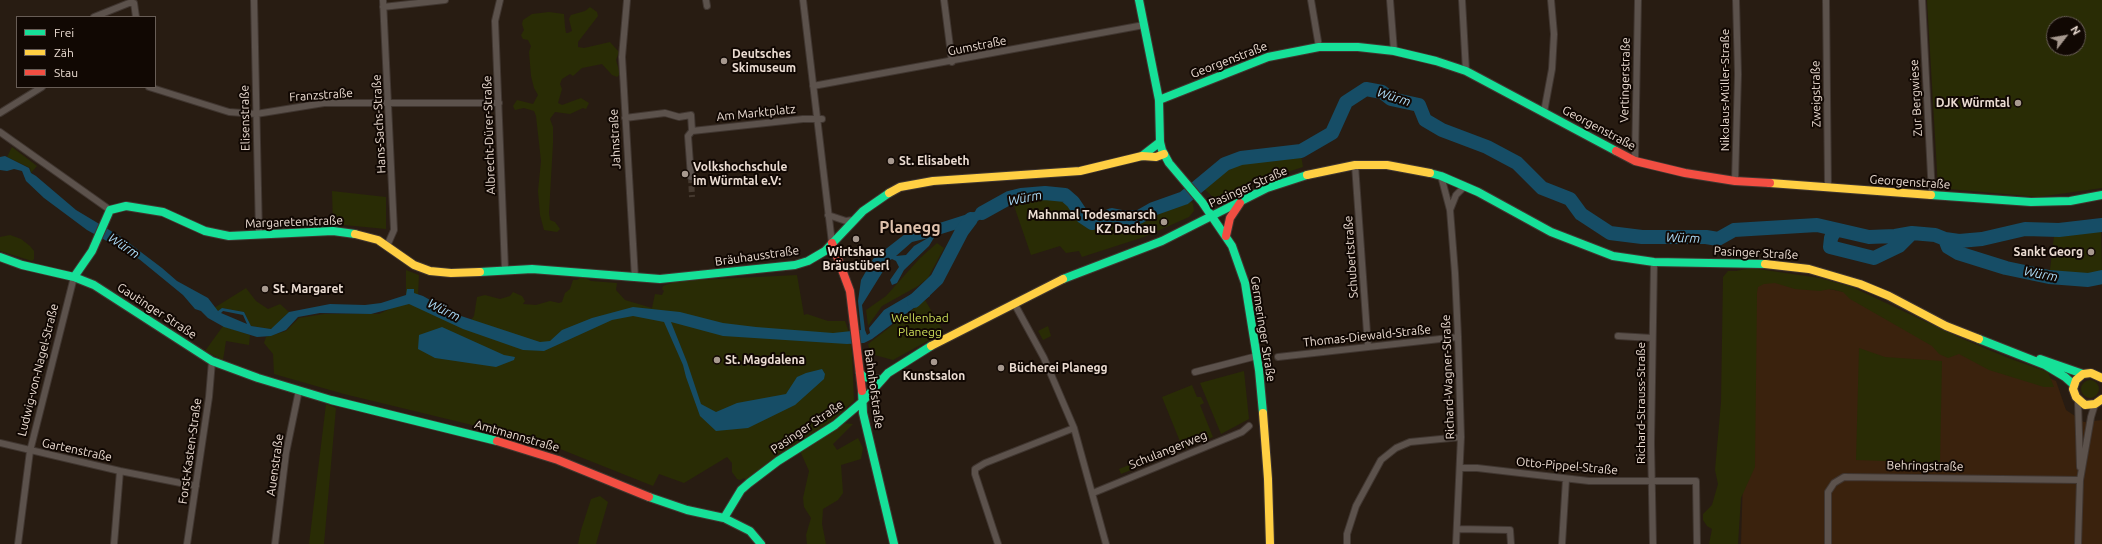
<!DOCTYPE html>
<meta charset="utf-8">
<style>
body{margin:0}
#map{position:relative;width:2102px;height:544px;overflow:hidden;background:#281c12;font-family:Ubuntu,sans-serif}
canvas{display:block}
.legend{position:absolute;left:16px;top:16px;width:140px;height:72px;box-sizing:border-box;background:#110803;border:1px solid #685d56;margin:0;padding:5px 7px;list-style:none;font-size:12px;color:#ebdcd2}
.legend li{display:flex;align-items:center;gap:8px;height:20px}
.legend b{width:20px;border:1px solid #685d56}
.north{position:absolute;left:2046px;top:16px;width:40px;height:40px;box-sizing:border-box;background:#110803;border:1px solid #685d56;border-radius:50%;rotate:59deg;font-size:11px;font-weight:700;line-height:16px;text-align:center;color:#ebdcd2}
.north::after{content:'';display:block;margin:auto;width:14px;height:18px;background:#a7998f;clip-path:polygon(50% 0,100% 100%,50% 72%,0 100%)}
</style>
<div id="map">
<canvas width="2102" height="544"></canvas>
<ul class="legend">
<li><b style="height:5px;background:#16e098"></b>Frei</li>
<li><b style="height:5px;background:#ffcf43"></b>Zäh</li>
<li><b style="height:5px;background:#f24e42"></b>Stau</li>
</ul>
<div class="north">N</div>
</div>
<script>
const ctx = document.querySelector('canvas').getContext('2d');
ctx.lineJoin = 'round';
function paint(path, color) { ctx.fillStyle = color; ctx.fill(path, 'evenodd'); }
const poly = rows => new Path2D(rows.map(r => 'M' + r).join(''));
function stroke(path, color, width, dash) { ctx.strokeStyle = color; ctx.lineWidth = width; ctx.lineCap = dash ? 'butt' : 'round'; ctx.setLineDash(dash || []); ctx.stroke(path); }
function write(font, color, halo, rows, align = 'center') {
  ctx.font = font + ' Ubuntu,sans-serif'; ctx.lineWidth = 4; ctx.setLineDash([]); ctx.textBaseline = 'middle'; ctx.strokeStyle = halo; ctx.fillStyle = color; for (const [text, x, y, turn = 0] of rows) {
    ctx.save(); ctx.translate(x, y); ctx.rotate((+turn || 0) * Math.PI / 180); ctx.textAlign = isNaN(turn) ? turn : align; if (halo) ctx.strokeText(text, 0, 0); ctx.fillText(text, 0, 0); ctx.restore();
  }
}
paint(poly([
 [1749,275,1761,276,1855,294,2056,381,2066,410,2084,422,2102,420,2102,544,1741,544]
]), '#3a220d');
paint(poly([
 [1927,0,2102,0,2102,188,2038,197,1938,188],
 [2054,24,2078,24,2078,48,2054,48],
 [590,7,597,12,598,16,578,42,578,47,584,48,610,42,619,52,616,60,620,74,617,77,612,75,602,64,582,68,573,76,570,74,562,79,560,84,562,89,558,103,562,105,581,98,589,103,586,109,583,108,570,114,555,112,550,119,553,127,553,143,549,213,550,220,555,222,560,229,557,232,544,230,540,215,538,191,541,161,536,116,534,111,524,108,515,110,513,106,517,100,533,104,538,95,534,88,531,76,529,52,531,46,528,40,523,39,521,35,524,30,522,24,523,20,532,14,549,12,564,14,565,27,566,33,568,33,572,31,569,19,571,15,585,11],
 [12,147,37,166,31,173,30,168,7,157],
 [1301,155,1303,167,1266,179,1220,199,1213,197,1203,188,1229,166,1243,162],
 [332,191,386,197,386,229,333,224],
 [1043,197,1069,203,1081,220,1092,227,1113,220,1126,223,1141,220,1154,212,1171,208,1190,199,1193,204,1194,211,1189,217,1144,237,1082,257,1079,251,1066,253,1060,246,1031,255,1013,203],
 [2101,229,2102,272,2088,275,2050,270,2054,236],
 [10,235,21,239,30,246,34,251,34,259,32,261,0,251,0,237],
 [937,243,944,248,928,278,918,286,882,306,868,326,866,310,886,296,920,258],
 [1751,268,1820,278,1852,287,1956,336,2008,358,2048,372,2054,387,2044,387,1989,370,1959,354,1948,358,1939,354,1932,346,1850,299,1843,292,1830,289,1820,291,1795,289,1775,283,1764,284,1758,287,1757,293,1755,467,1741,498,1738,544,1709,544,1712,529,1707,526,1703,520,1703,514,1712,505,1718,484,1715,470,1721,402,1723,277,1728,271,1736,271],
 [406,270,419,275,418,295,406,295],
 [797,275,804,315,807,314,828,321,845,321,849,332,852,353,854,401,832,421,779,454,746,480,744,478,740,480,737,479,732,472,732,463,727,457,684,483,659,474,653,486,555,447,505,433,344,394,274,374,273,354,264,343,266,337,286,331,299,318,324,314,379,314,404,302,473,321,471,320,474,316,477,297,485,295,500,299,510,296,513,292,522,296,525,301,523,304,536,305,550,301,559,303,562,302,565,293,570,289,573,280,577,280,582,276,591,281,617,283,616,290,625,300,652,308,655,294,662,295,664,291,662,289,663,286,677,281],
 [246,288,256,301,268,309,280,304,289,312,275,327,271,329,251,326,244,312,222,308,218,311,214,308],
 [925,300,944,332,893,360,871,354,868,344],
 [223,326,250,335,249,345,226,341,223,360,205,351],
 [1048,326,1051,336,1043,340,1038,331],
 [1859,348,1885,357,1942,361,1940,463,1856,460],
 [1244,371,1249,419,1221,434,1200,383],
 '2081 389a9 9 0 1 1 18 0a9 9 0 1 1-18 0Z',
 [1192,385,1197,397,1201,397,1204,403,1200,405,1213,437,1121,474,1119,469,1181,444,1162,397],
 [326,404,336,408,324,544,309,544],
 [842,423,853,424,833,444,837,450,858,438,863,448,861,459,841,465,843,493,838,500,823,509,822,524,826,544,807,544,806,535,811,518,804,507,803,498,809,471,800,451],
 [600,496,608,502,596,544,578,544,581,530,591,499]
]), '#292c05');
paint(poly([
 [5,156,29,168,31,173,36,176,76,210,121,237,162,268,177,281,208,298,218,311,222,308,244,312,251,326,271,329,289,312,330,304,365,305,381,303,406,295,407,289,414,289,414,293,423,296,455,314,540,342,550,341,562,330,592,318,633,307,680,312,723,323,756,327,833,333,861,330,858,301,861,280,873,259,905,234,999,204,996,211,970,225,935,236,929,246,904,270,897,283,892,285,890,280,899,267,896,261,892,259,890,260,862,305,865,330,867,335,870,333,869,328,884,310,925,286,929,291,930,296,872,339,864,343,847,344,723,336,671,322,687,362,701,404,716,412,737,403,786,394,797,377,806,373,822,369,825,374,824,379,795,405,748,428,716,431,700,416,686,377,683,365,664,322,633,316,612,320,544,351,523,350,463,329,409,304,371,314,320,313,298,317,286,330,271,336,257,337,224,327,208,318,201,311,195,309,183,295,139,259,87,230,44,198,26,181,22,171,14,169,7,171,0,170,0,157],
 [928,238,914,246,906,255,896,256,912,242],
 [223,311,243,315,247,324,221,313],
 [442,327,504,355,515,357,514,360,496,367,435,358,418,349,419,335]
]), '#164d66');
stroke(poly([
 [982,213,1009,198,1021,195,1045,193,1065,195,1073,202,1083,217,1092,223,1112,215,1127,218,1139,217,1153,209,1184,198,1225,164,1241,158,1301,151,1332,133,1346,102,1366,89,1382,92,1391,99,1419,105,1425,120,1442,130,1487,147,1517,163,1542,188,1570,199,1581,214,1610,233,1642,237,1706,237,1718,239,1734,230,1817,225,1869,237,1895,236,1912,233,1935,235,1945,239,1959,241,1982,239,2025,229,2059,230,2102,225],
 [1835,230,1831,238,1830,247,1874,258,1899,246,1912,233],
 [1945,239,1948,247,1958,253,2006,268,2049,277,2088,280,2102,277],
 [914,301,937,279,962,231,971,219]
]), '#164d66', 14);
stroke(poly([
 [691,177,692,197]
]), '#45392f', 6, [6, 3]);
const street = poly([
 [254,0,259,235],
 [383,0,394,230,387,246],
 [500,0,495,21,505,269],
 [627,0,622,57,635,278],
 [706,0,707,6],
 [803,0,832,243],
 [944,0,952,62],
 [1311,0,1319,47],
 [1390,0,1394,51],
 [1462,0,1466,71],
 [1826,0,1828,188],
 [1922,0,1932,195],
 [383,7,445,0],
 [94,17,129,3,134,3,136,17],
 [813,86,1144,25],
 [149,87,229,112,256,114,324,103,499,103],
 [1544,112,1552,69,1554,34,1551,0],
 [0,113,42,87],
 [625,118,665,113,679,117,691,115,692,131,688,136,691,177],
 [692,131,803,119,822,119],
 [0,132,110,210],
 [1635,161,1638,0],
 [1355,165,1368,347],
 [1441,176,1450,210,1455,273,1458,337,1461,437,1456,544],
 [1735,181,1738,74,1736,0],
 [1450,210,1456,195,1465,186],
 [828,215,846,221,853,220],
 [1014,303,1044,358,1074,428,1106,544],
 [1618,336,1652,338],
 [1278,357,1458,337],
 [1195,372,1257,356],
 [2078,401,2080,467],
 [0,443,120,471,196,486],
 [1460,468,1477,468,1589,481,1696,481,1697,544],
 [1093,493,1242,432,1249,426],
 [1458,529,1510,530,1511,544],
 [18,544,30,451,74,277],
 [114,544,120,471],
 [187,544,209,397,212,361],
 [275,544,286,453,299,390],
 [998,544,975,474,975,469,985,463,1074,428],
 [1347,544,1347,534,1356,506,1381,460,1396,448,1410,442,1461,437],
 [1562,544,1566,479],
 [1653,544,1651,443,1654,262],
 [1828,544,1828,492,1834,483,1844,477,2080,480],
 [2078,544,2080,480,2091,417,2095,404]
]);
const fast = poly([
 [1139,0,1159,100,1160,142,1162,150,1169,163,1202,202,1232,246,1245,283,1259,370,1263,413],
 [1159,100,1268,57,1319,47,1358,47,1394,51,1436,61,1466,71,1616,151],
 [1142,156,1160,142],
 [1430,173,1441,176,1478,192,1551,232,1613,256,1654,262,1765,264],
 [1931,195,2031,202,2070,201,2102,195],
 [0,257,22,265,74,277,94,285,212,361,258,378,331,400,497,441],
 [480,272,532,269,660,279,795,265,808,261,825,251,863,211,889,193],
 [74,277,92,251,110,210,126,206,163,212,205,231,229,236,333,231,355,234],
 [1063,279,1162,241,1267,188,1307,175],
 [1979,339,2045,365,2065,377,2074,385],
 [2040,359,2083,374],
 [860,373,864,377,881,380],
 [862,391,863,413,894,544],
 [649,497,687,510,724,518,750,531,761,544],
 [724,518,741,490,749,483,778,461,835,425,862,402,888,373,931,346]
]);
const slow = poly([
 [1307,175,1355,165,1387,165,1430,173],
 [1770,183,1931,195],
 [889,193,900,187,933,181,1080,171,1142,156,1156,157,1164,154],
 [355,234,378,240,414,265,430,271,451,273,480,272],
 [1765,264,1809,269,1860,284,1889,296,1946,326,1979,339],
 [931,346,1063,279],
 [2102,378,2091,373,2083,374,2076,380,2073,389,2076,397,2085,405,2095,404,2102,399],
 [1263,413,1268,479,1270,544]
]);
const jam = poly([
 [1616,151,1635,161,1685,173,1735,181,1770,183],
 [1226,236,1230,218,1240,203],
 [832,243,850,291,862,391],
 [497,441,558,460,649,497]
]);
stroke(street, '#403630', 8);
stroke(fast, '#403630', 10);
stroke(slow, '#403630', 10);
stroke(jam, '#403630', 10);
stroke(street, '#5c524c', 6);
stroke(fast, '#16e098', 8);
stroke(slow, '#ffcf43', 8);
stroke(jam, '#f24e42', 8);
for (const [x, y, r, color] of [
 [724,61,4,"#a7998f"],
 [2018,103,4,"#a7998f"],
 [891,161,4,"#a7998f"],
 [685,174,4,"#a7998f"],
 [1164,222,4,"#a7998f"],
 [856,239,4,"#a7998f"],
 [2091,252,4,"#a7998f"],
 [265,289,4,"#a7998f"],
 [717,360,4,"#a7998f"],
 [934,362,4,"#a7998f"],
 [1001,368,4,"#a7998f"]
]) { const dot = new Path2D(); dot.arc(x, y, r, 0, 2 * Math.PI); ctx.fillStyle = color; ctx.fill(dot); stroke(dot, '#110803', 1.5); }
write('12px', '#ebdcd2', '#110803', [
 ["Gumstraße",977,46,-11],
 ["Georgenstraße",1229,60,-21],
 ["Vertingerstraße",1625,80,-89],
 ["Nikolaus-Müller-Straße",1725,90,-90],
 ["Zweigstraße",1816,94,-91],
 ["Franzstraße",321,95,-4],
 ["Zur Bergwiese",1916,98,-93],
 ["Am Marktplatz",756,113,-6],
 ["Elisenstraße",245,118,-91],
 ["Hans-Sachs-Straße",379,124,-93],
 ["Georgenstraße",1599,128,28],
 ["Albrecht-Dürer-Straße",489,135,-92],
 ["Jahnstraße",615,139,-93],
 ["Georgenstraße",1910,182,4],
 ["Pasinger Straße",1248,187,-24],
 ["Margaretenstraße",294,222,-2],
 ["Pasinger Straße",1756,253,3],
 ["Bräuhausstraße",757,256,-8],
 ["Schubertstraße",1351,257,-94],
 ["Gautinger Straße",157,311,33],
 ["Germeringer Straße",1263,329,81],
 ["Thomas-Diewald-Straße",1367,336,-6],
 ["Ludwig-von-Nagel-Straße",38,370,-76],
 ["Richard-Wagner-Straße",1448,377,-92],
 ["Bahnhofstraße",874,389,82],
 ["Richard-Strauss-Straße",1641,403,-90],
 ["Pasinger Straße",807,427,-34],
 ["Amtmannstraße",517,436,16],
 ["Gartenstraße",77,450,12],
 ["Schulangerweg",1168,450,-22],
 ["Forst-Kasten-Straße",190,451,-82],
 ["Auenstraße",275,465,-82],
 ["Otto-Pippel-Straße",1567,466,5],
 ["Behringstraße",1925,466,1]
]);
write('bold 12px', '#ebdcd2', '#110803', [
 ["Deutsches",732,54],
 ["Skimuseum",732,68],
 ["DJK Würmtal",2010,103,"right"],
 ["St. Elisabeth",899,161],
 ["Volkshochschule",693,167],
 ["im Würmtal e.V:",693,181],
 ["Mahnmal Todesmarsch",1156,215,"right"],
 ["KZ Dachau",1156,229,"right"],
 ["Wirtshaus",856,252,"center"],
 ["Bräustüberl",856,266,"center"],
 ["Sankt Georg",2083,252,"right"],
 ["St. Margaret",273,289],
 ["St. Magdalena",725,360],
 ["Bücherei Planegg",1009,368],
 ["Kunstsalon",934,376,"center"]
], 'left');
write('12px', '#ccde5a', '#110803', [
 ["Wellenbad",920,318],
 ["Planegg",920,332]
]);
write('italic 13px', '#abdbf7', '#110803', [
 ["Würm",1394,97,18],
 ["Würm",1025,198,-11],
 ["Würm",1683,238,2],
 ["Würm",124,246,34],
 ["Würm",2041,274,11],
 ["Würm",444,310,26]
]);
write('bold 16px', '#dfc2ad', '#110803', [
 ["Planegg",910,228]
]);
</script>
